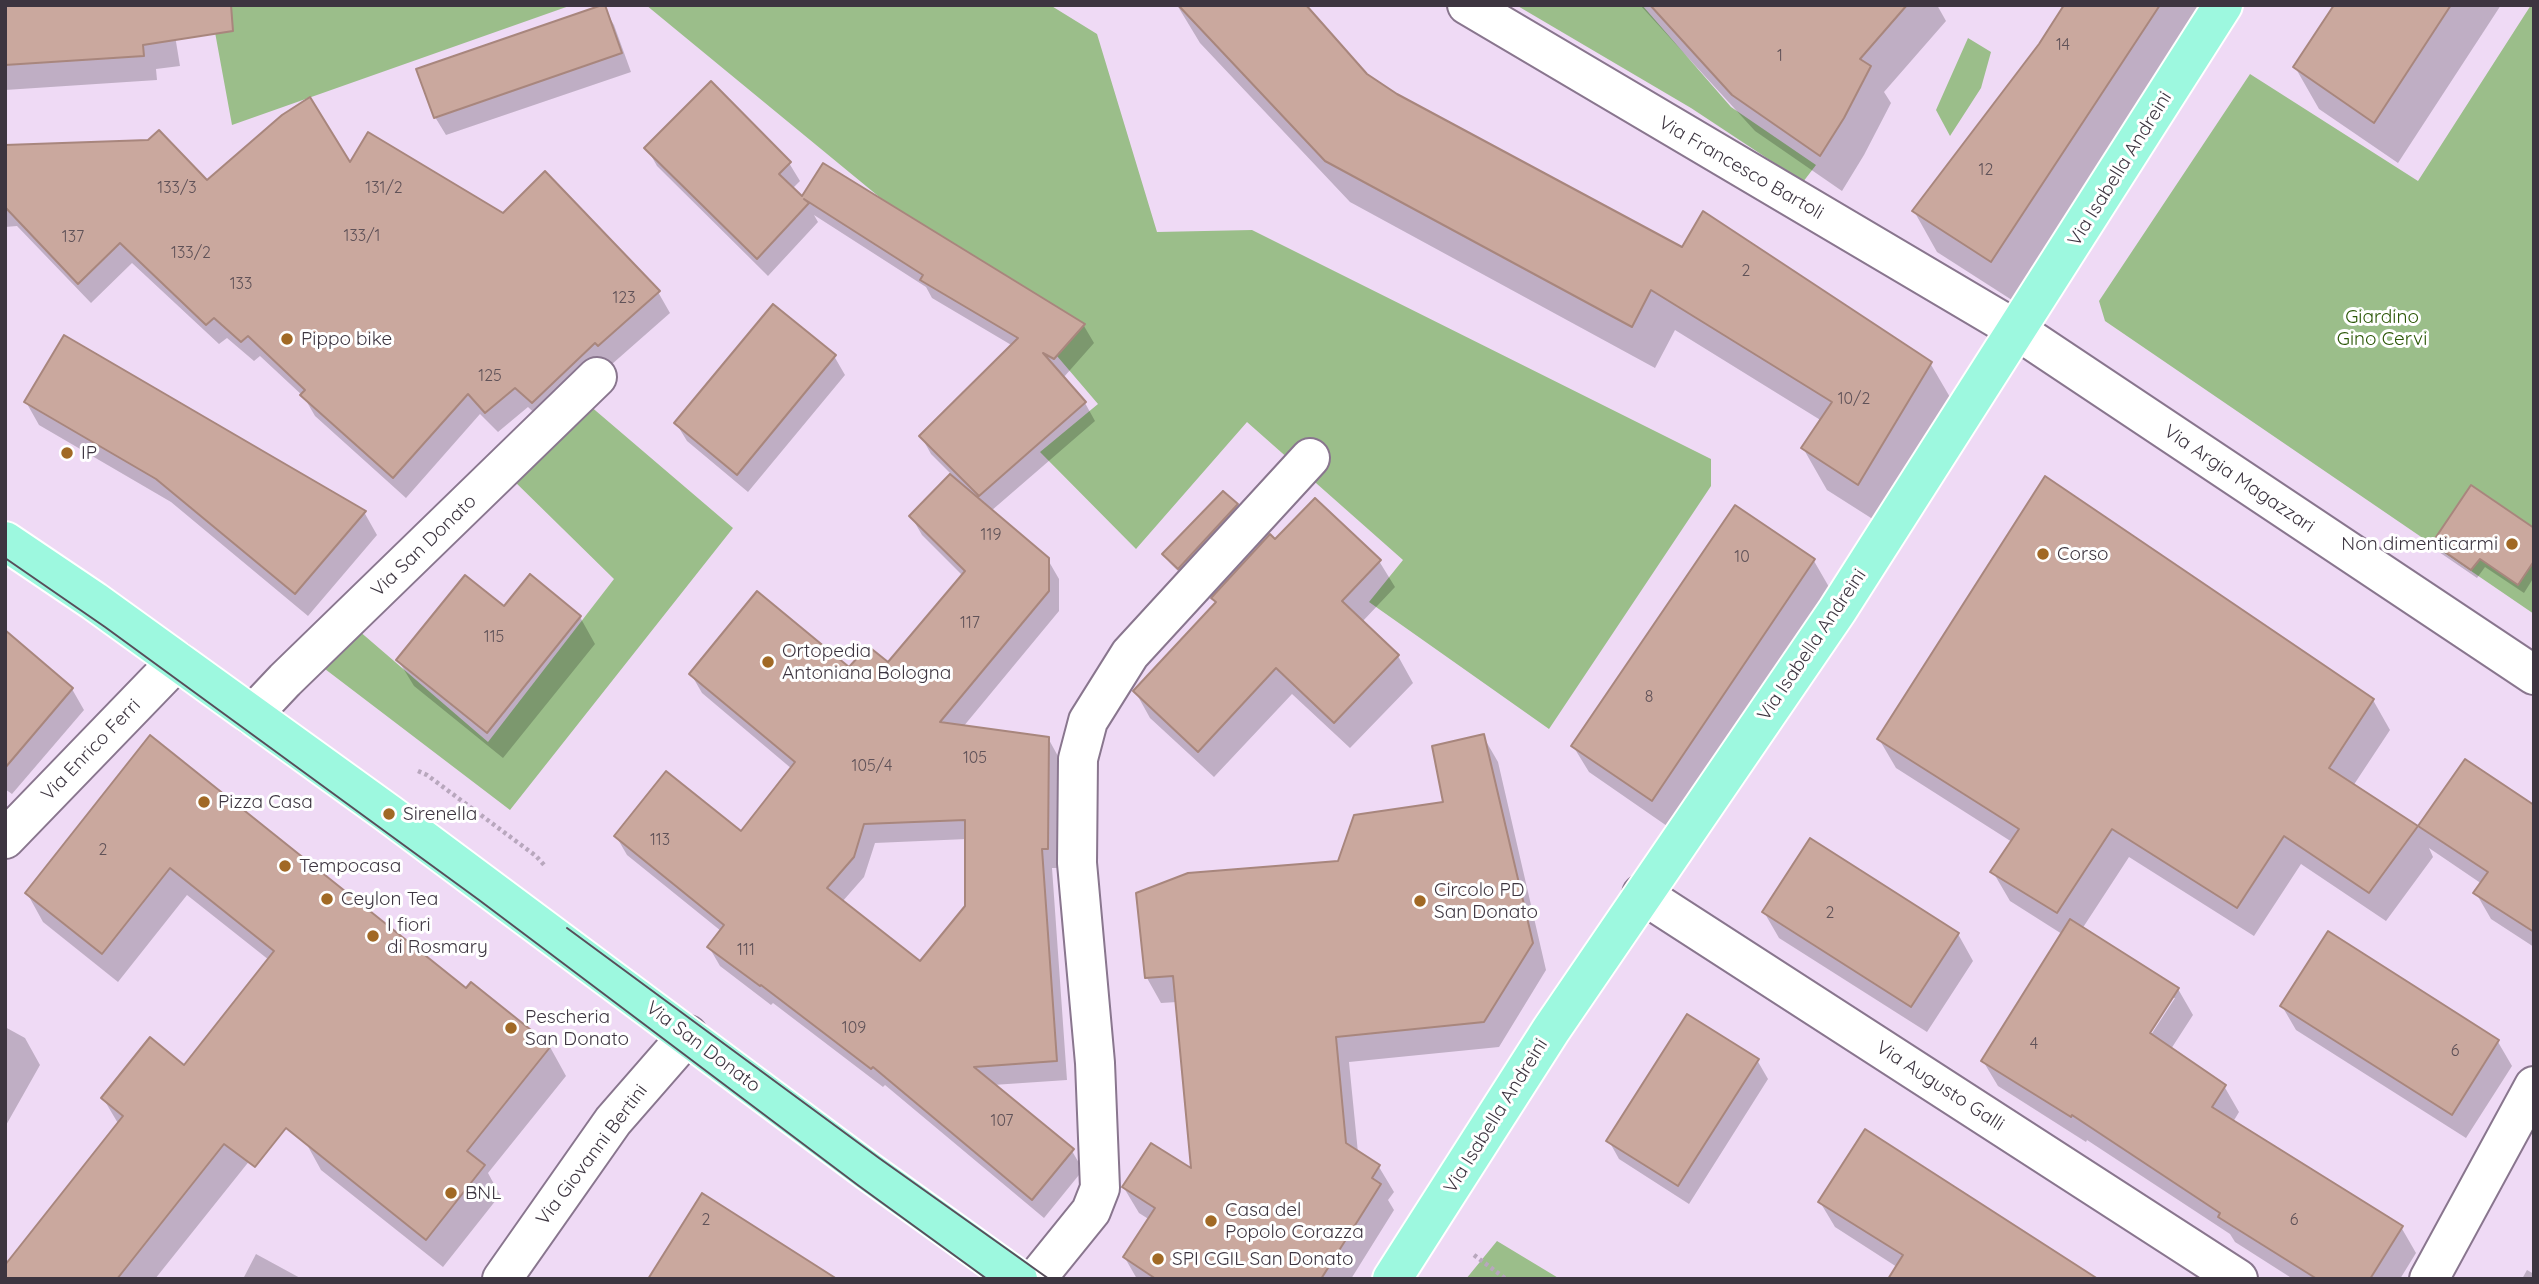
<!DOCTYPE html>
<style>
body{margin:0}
#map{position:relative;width:2539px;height:1284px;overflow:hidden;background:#efdaf5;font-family:Quicksand,sans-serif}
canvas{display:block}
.frame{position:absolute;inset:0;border:7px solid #3d3540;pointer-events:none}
</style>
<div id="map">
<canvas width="2539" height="1284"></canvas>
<div class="frame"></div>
</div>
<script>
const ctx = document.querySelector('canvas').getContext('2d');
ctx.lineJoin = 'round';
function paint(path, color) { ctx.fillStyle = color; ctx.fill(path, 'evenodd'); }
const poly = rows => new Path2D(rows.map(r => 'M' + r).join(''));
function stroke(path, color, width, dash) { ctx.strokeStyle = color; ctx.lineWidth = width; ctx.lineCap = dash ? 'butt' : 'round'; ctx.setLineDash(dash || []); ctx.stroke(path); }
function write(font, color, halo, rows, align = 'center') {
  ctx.font = font + ' Quicksand,sans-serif'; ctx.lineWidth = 6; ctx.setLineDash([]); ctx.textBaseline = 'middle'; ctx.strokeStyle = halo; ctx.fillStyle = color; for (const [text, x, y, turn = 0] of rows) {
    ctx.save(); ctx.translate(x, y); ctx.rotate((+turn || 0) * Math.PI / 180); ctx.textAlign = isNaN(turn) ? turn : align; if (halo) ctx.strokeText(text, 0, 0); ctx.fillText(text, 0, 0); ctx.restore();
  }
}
paint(poly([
 [210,5,572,5,232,125],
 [646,5,1050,5,1097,34,1157,232,1252,230,1711,459,1711,486,1549,729,1369,602,1403,560,1247,422,1136,549,1040,452,1098,404,1057,356,1084,324,883,200],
 [1516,5,1642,5,1731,107,1816,165,1803,182,1691,108],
 [2531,5,2534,5,2534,614,2105,321,2099,301,2250,74,2418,181],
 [1968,38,1991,52,1981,88,1950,136,1936,110],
 [589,405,733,528,510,810,325,669,358,630,488,742,614,579,510,477],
 [1497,1241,1560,1279,1466,1279]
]), '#9bbe8a');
paint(poly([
 [5,5,170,5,180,66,156,69,157,80,5,90],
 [1177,5,1302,5,1366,75,1396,95,1682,250,1930,363,1954,404,1882,525,1827,490,1803,448,1822,421,1675,330,1655,368,1350,202,1200,43],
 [1640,5,1937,5,1946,21,1884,92,1891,103,1864,155,1842,191,1755,131],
 [2066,5,2211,5,2015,302,1937,252,1914,211,2040,45],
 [2337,5,2501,5,2398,163,2319,109,2295,67],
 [603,7,614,25,631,72,446,135,435,117],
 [5,146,207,182,350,165,504,216,545,173,658,292,670,313,545,423,528,407,498,432,480,414,406,498,315,416,304,397,260,356,254,361,227,338,219,344,132,263,91,303,17,226,5,227],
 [647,148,789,163,800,181,792,189,802,199,823,165,1084,326,1094,343,1063,378,1085,403,1095,421,991,511,1048,560,1059,579,1059,611,963,727,1048,738,1059,758,1059,868,1052,868,1067,1080,993,1085,1072,1151,1083,1170,1044,1218,885,1085,883,1087,773,1003,771,1005,720,966,709,947,721,931,627,855,616,836,741,833,792,769,702,693,691,674,849,670,888,664,963,576,922,535,911,516,952,475,931,454,921,436,1013,346,932,298,926,287,814,215,818,222,768,276,657,166],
 [967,839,967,906,920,964,842,902,864,877,875,843],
 [834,356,845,375,748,492,687,441,676,423],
 [26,402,364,512,377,535,308,616,171,502,39,425],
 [1236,506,1241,515,1184,577,1170,563,1164,555],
 [1735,508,1814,561,1829,587,1667,826,1589,772,1573,746],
 [2534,530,2534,577,2524,593,2485,567,2477,578,2439,552,2434,543],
 [1275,542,1379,561,1395,587,1362,622,1398,656,1413,683,1350,748,1292,694,1214,777,1150,718,1135,691,1216,604,1213,598],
 [504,609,580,617,595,644,503,758,414,686,398,660],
 [5,633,72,689,84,710,12,794,5,789],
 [2373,700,2390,730,2353,786,2418,828,2465,761,2534,807,2534,947,2491,919,2476,893,2482,884,2429,848,2433,857,2386,921,2301,864,2254,936,2129,857,2082,929,2178,989,2193,1015,2171,1049,2224,1086,2239,1112,2233,1122,2401,1227,2416,1253,2400,1279,2293,1279,2235,1242,2230,1234,2087,1140,2086,1142,1998,1086,1983,1061,2062,934,2010,901,1993,872,2012,842,1896,768,1879,739],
 [2171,998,2175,998,2147,1041,2144,1039],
 [1483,736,1498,762,1546,970,1499,1047,1349,1062,1358,1153,1379,1167,1394,1192,1388,1200,1394,1210,1351,1279,1137,1279,1125,1258,1150,1220,1139,1213,1124,1188,1193,1171,1177,1002,1161,1003,1147,978,1445,803],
 [150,738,466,990,550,1047,566,1076,488,1173,500,1195,443,1267,321,1170,305,1141,370,1010,155,1279,15,1279,119,1125,103,1098,185,1068,269,960,187,895,118,982,43,922,27,893],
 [1764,912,1958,934,1973,961,1927,1032,1779,938],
 [2282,1006,2498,1042,2512,1066,2466,1138,2296,1030],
 [5,1027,25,1038,40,1065,5,1127],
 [1757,1060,1768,1079,1689,1204,1619,1159,1609,1141],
 [1820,1202,2094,1279,1897,1267,1835,1227],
 [256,1254,302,1279,243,1279],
 [2527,1270,2534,1274,2534,1279,2522,1279]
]), '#0003');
const building = poly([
 [5,5,231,5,233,31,143,45,144,56,5,65,5,5],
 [602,5,605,5,622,53,434,118,416,69,602,5],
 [1178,5,1306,5,1367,74,1397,94,1682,247,1703,211,1932,362,1858,485,1801,448,1832,402,1651,290,1632,327,1325,161,1178,5],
 [1650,5,1907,5,1860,59,1871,66,1844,118,1820,156,1732,95,1650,5],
 [2064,5,2160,5,1991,262,1912,211,2039,44,2064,5],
 [2334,5,2451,5,2374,123,2293,67,2334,5],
 [711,81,791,162,779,174,802,196,823,163,1085,324,1054,359,1043,353,1086,402,979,496,919,436,1018,338,920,280,923,275,804,199,809,203,757,259,644,148,711,81],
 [310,97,350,162,368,132,503,213,545,171,660,291,598,346,595,343,532,403,515,388,485,413,468,394,393,478,300,395,305,390,248,336,241,342,214,318,206,325,120,243,78,284,5,207,5,145,148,140,159,130,207,180,282,115,310,97],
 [773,304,836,355,737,475,674,423,773,304],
 [64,335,268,454,366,511,295,594,156,479,24,402,64,335],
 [950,474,1049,558,1049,591,940,722,1049,737,1048,849,1042,849,1057,1061,974,1067,1074,1149,1032,1200,873,1067,871,1069,761,985,760,986,707,947,724,925,614,836,666,771,741,831,795,762,689,674,757,591,849,667,868,646,888,662,965,571,909,516,950,474],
 [965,820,965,906,920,961,827,888,854,857,864,824,965,820],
 [2045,476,2374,699,2329,768,2418,826,2369,893,2284,836,2237,908,2112,829,2057,913,1990,872,2019,829,1877,739,2045,476],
 [2471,485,2534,528,2534,561,2518,585,2480,559,2471,570,2432,543,2471,485],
 [1223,491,1238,504,1178,569,1162,554,1223,491],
 [1315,498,1381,560,1342,601,1399,655,1334,723,1276,668,1198,752,1133,691,1216,602,1211,598,1270,534,1275,539,1315,498],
 [1735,505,1815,559,1652,801,1571,746,1735,505],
 [530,574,581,616,487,733,396,660,465,575,504,606,530,574],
 [5,630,73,688,5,768,5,630],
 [1484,734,1533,943,1484,1022,1336,1037,1346,1143,1380,1165,1372,1178,1381,1184,1321,1279,1156,1279,1123,1257,1155,1208,1122,1187,1151,1143,1191,1168,1173,976,1145,978,1136,893,1188,873,1338,861,1354,815,1443,802,1432,746,1484,734],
 [150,735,466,988,471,982,551,1046,467,1151,485,1165,426,1240,286,1128,255,1167,224,1144,117,1279,5,1279,5,1265,123,1116,101,1098,150,1037,184,1065,274,951,170,868,102,954,25,893,150,735],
 [2465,759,2534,805,2534,932,2473,893,2488,872,2418,826,2465,759],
 [1810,838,1959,933,1911,1007,1762,912,1810,838],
 [2070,919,2179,988,2150,1033,2226,1085,2212,1107,2403,1226,2370,1279,2317,1279,2218,1217,2220,1213,2072,1115,2071,1117,1981,1061,2070,919],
 [2328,931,2499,1040,2452,1115,2280,1006,2328,931],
 [1687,1014,1759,1059,1678,1186,1606,1141,1687,1014],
 [1865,1129,2098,1279,1888,1279,1903,1255,1818,1202,1865,1129],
 [702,1193,837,1279,648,1279,702,1193]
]);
paint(building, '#caa89e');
stroke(building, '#a8867d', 2);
const minor = poly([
 [1467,5,2015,329,2534,675],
 [252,715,285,680,597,377],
 [5,839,177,661],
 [1642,894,2238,1279],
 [502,1279,613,1121,688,1035],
 [1036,1279,1091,1211,1100,1188,1095,1063,1077,863,1078,759,1088,721,1130,654,1310,458],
 [2429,1279,2534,1086]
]);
const major = poly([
 [5,541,94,601,389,814,868,1171,1018,1279],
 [1392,1279,1551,1030,1837,611,2223,5]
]);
stroke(minor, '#89768e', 42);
stroke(major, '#fff', 42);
stroke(poly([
 [418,771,427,775,536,856,545,866],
 [1474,1255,1506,1279]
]), '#b8a7bd', 4.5, [3.5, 3.5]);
stroke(minor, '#fff', 38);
stroke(major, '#9df8df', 38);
stroke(poly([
 [5,558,105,627,479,900,859,1186,987,1279],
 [567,928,879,1158,1049,1279]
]), '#584e5b', 2);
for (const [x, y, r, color] of [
 [287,339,7,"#a16925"],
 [67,453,7,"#a16925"],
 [2512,544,7,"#a16925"],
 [2043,554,7,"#a16925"],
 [768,662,7,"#a16925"],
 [204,802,7,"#a16925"],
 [389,814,7,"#a16925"],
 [285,866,7,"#a16925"],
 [327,899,7,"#a16925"],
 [1420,901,7,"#a16925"],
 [373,936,7,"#a16925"],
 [511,1028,7,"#a16925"],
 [451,1193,7,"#a16925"],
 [1211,1221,7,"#a16925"],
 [1158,1259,7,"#a16925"]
]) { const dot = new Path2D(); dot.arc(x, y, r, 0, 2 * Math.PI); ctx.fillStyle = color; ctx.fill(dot); stroke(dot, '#fff', 2.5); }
write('16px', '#605258', null, [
 ["14",2063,45],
 ["1",1780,56],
 ["12",1986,170],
 ["133/3",177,188],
 ["131/2",384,188],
 ["133/1",362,236],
 ["137",73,237],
 ["133/2",191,253],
 ["2",1746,271],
 ["133",241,284],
 ["123",624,298],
 ["125",490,376],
 ["10/2",1854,399],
 ["119",991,535],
 ["10",1742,557],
 ["117",970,623],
 ["115",494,637],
 ["8",1649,697],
 ["105",975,758],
 ["105/4",872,766],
 ["113",660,840],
 ["2",103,850],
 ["2",1830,913],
 ["111",746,950],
 ["109",854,1028],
 ["4",2034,1044],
 ["6",2455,1051],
 ["107",1002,1121],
 ["2",706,1220],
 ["6",2294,1220]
]);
write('19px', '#3d3540', '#fff', [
 ["Via Francesco Bartoli",1741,168,30],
 ["Via Isabella Andreini",2120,169,-58],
 ["Via Argia Magazzari",2239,479,34],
 ["Via San Donato",424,546,-44],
 ["Via Isabella Andreini",1812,645,-56],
 ["Via Enrico Ferri",91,750,-46],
 ["Via San Donato",703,1047,37],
 ["Via Augusto Galli",1940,1086,33],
 ["Via Isabella Andreini",1496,1116,-58],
 ["Via Giovanni Bertini",592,1155,-53]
]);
write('19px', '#2b5706', '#fff', [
 ["Giardino",2382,317],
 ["Gino Cervi",2382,339]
]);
write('19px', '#3d3540', '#fff', [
 ["Pippo bike",301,339],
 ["IP",81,453],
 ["Non dimenticarmi",2498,544,"right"],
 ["Corso",2057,554],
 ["Ortopedia",782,651],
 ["Antoniana Bologna",782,673],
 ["Pizza Casa",218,802],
 ["Sirenella",403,814],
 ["Tempocasa",299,866],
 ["Circolo PD",1434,890],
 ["San Donato",1434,912],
 ["Ceylon Tea",341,899],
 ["I fiori",387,925],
 ["di Rosmary",387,947],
 ["Pescheria",525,1017],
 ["San Donato",525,1039],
 ["BNL",465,1193],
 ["Casa del",1225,1210],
 ["Popolo Corazza",1225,1232],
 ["SPI CGIL San Donato",1172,1259]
], 'left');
</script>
